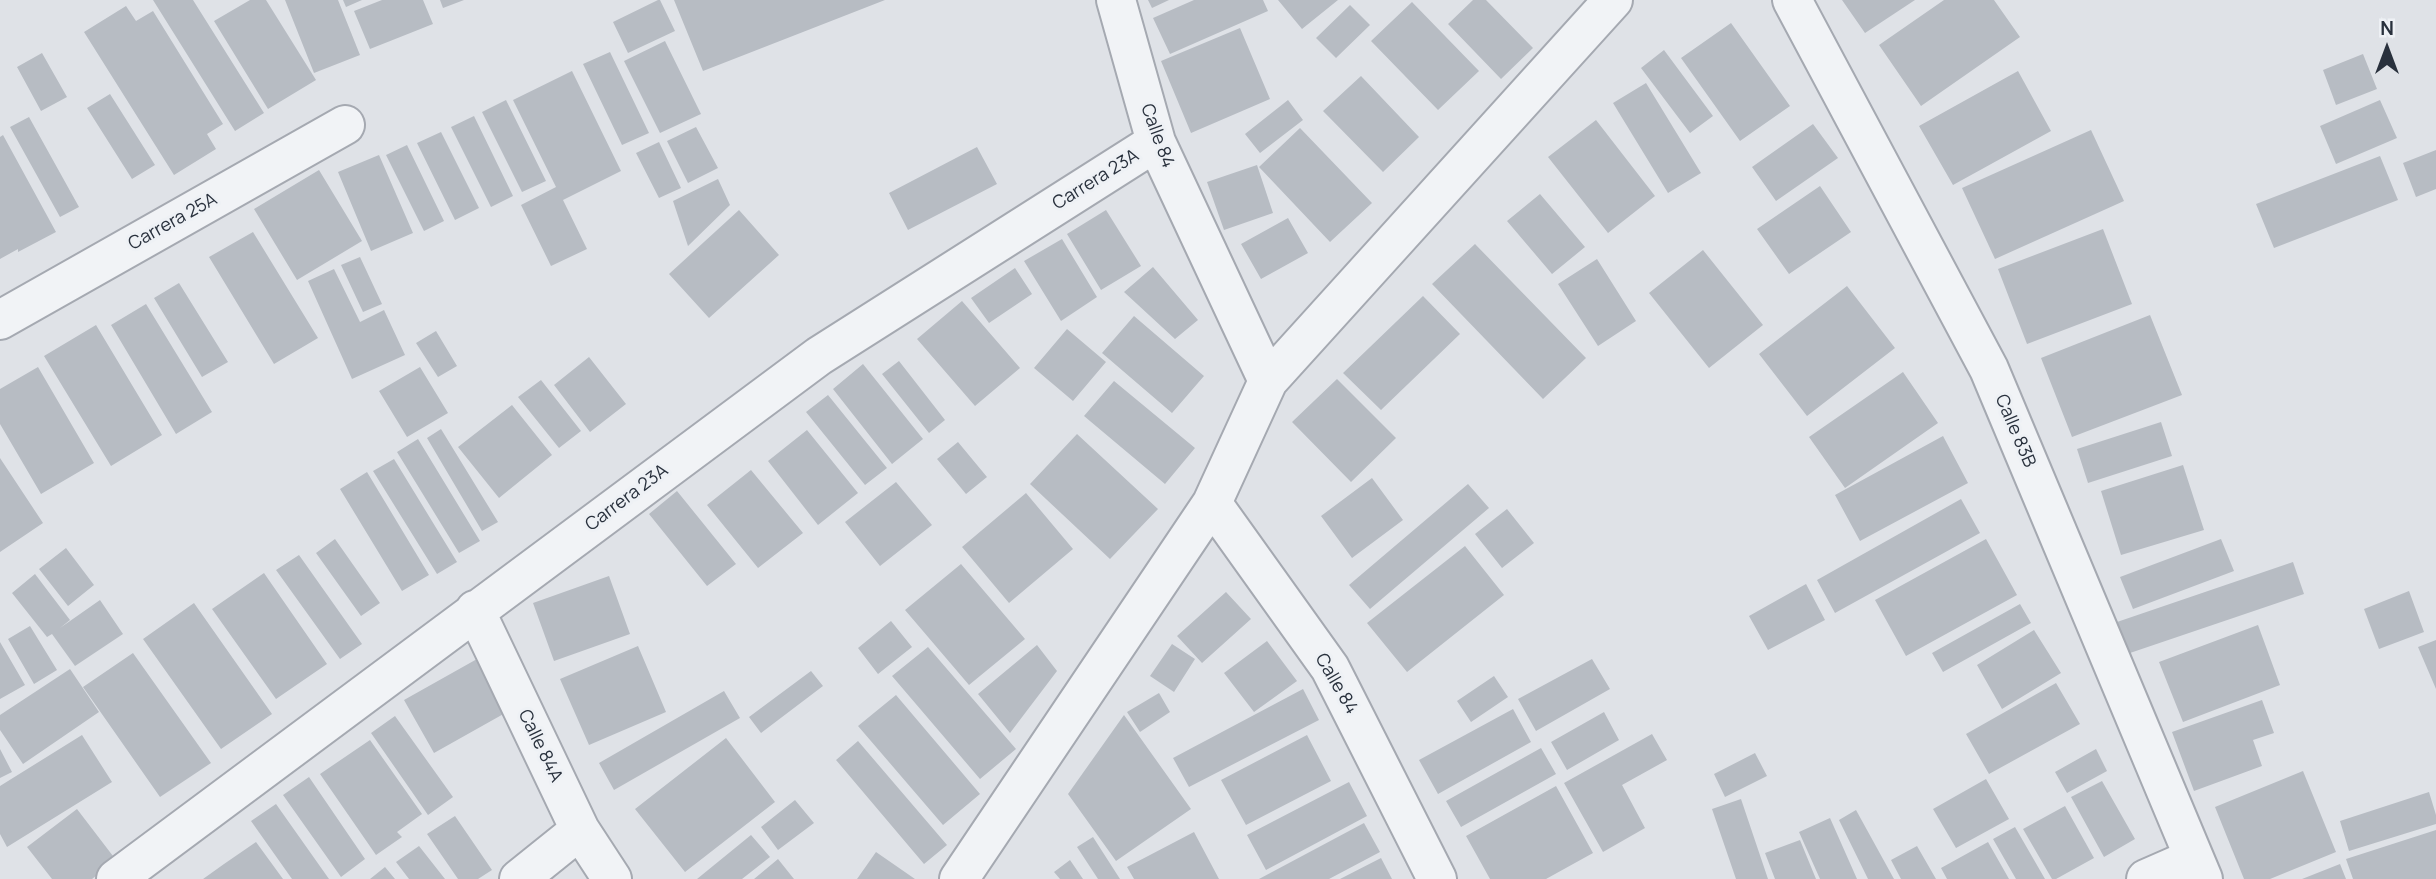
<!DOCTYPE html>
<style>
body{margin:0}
#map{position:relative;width:2436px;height:879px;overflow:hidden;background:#dfe2e7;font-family:Manrope,sans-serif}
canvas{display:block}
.north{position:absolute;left:2352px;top:14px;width:70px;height:70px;-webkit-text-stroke:5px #eef1f5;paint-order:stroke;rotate:0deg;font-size:19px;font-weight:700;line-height:28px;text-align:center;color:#29313d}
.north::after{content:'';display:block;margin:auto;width:24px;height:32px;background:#29313d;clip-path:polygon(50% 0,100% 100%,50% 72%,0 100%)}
</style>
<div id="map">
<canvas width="2436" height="879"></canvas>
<div class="north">N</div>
</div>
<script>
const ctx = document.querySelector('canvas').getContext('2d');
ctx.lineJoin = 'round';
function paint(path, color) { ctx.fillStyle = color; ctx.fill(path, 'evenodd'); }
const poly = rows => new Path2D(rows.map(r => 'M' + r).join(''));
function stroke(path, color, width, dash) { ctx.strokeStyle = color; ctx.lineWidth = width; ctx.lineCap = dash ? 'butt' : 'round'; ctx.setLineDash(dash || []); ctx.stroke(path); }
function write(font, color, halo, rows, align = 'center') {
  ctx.font = font + ' Manrope,sans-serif'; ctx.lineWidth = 6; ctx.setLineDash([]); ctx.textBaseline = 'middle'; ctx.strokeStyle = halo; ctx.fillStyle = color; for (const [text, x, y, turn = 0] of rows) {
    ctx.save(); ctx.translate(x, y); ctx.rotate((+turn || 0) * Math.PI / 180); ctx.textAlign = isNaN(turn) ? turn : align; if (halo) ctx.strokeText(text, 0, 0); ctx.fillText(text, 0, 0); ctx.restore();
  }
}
paint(poly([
 [153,0,193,0,264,113,235,131],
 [250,0,266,0,316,80,268,109,214,21],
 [285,0,338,0,360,55,314,73],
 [343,0,362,0,346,7],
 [382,0,423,0,433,24,370,49,354,11],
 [440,0,464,0,443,8],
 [658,0,660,0,675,31,628,53,613,22],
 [674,0,885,0,703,71],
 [1148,0,1169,0,1152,8],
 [1194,0,1263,0,1268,11,1170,54,1153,18],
 [1278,0,1338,0,1302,29],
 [1473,0,1486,0,1533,48,1501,79,1448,24],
 [1842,0,1915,0,1865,33],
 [1944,0,1994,0,2020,37,1921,106,1879,45],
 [1412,2,1479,71,1438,110,1371,41],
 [1350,5,1370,25,1336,58,1316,38],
 [126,6,136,21,153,11,223,124,207,134,216,149,174,175,84,32],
 [1731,23,1790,106,1740,141,1681,58],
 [1240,28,1270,99,1191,133,1161,61],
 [665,41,701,114,660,133,624,61],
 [1664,50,1713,116,1690,133,1641,68],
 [610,52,649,133,622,145,583,64],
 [42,53,67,97,41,111,17,67],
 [2363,54,2377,89,2336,105,2323,70],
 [572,71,621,171,563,200,587,249,551,266,521,205,556,187,513,100],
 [2018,71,2051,131,1953,185,1919,126],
 [1361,76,1419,137,1383,172,1323,111],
 [1646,83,1701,173,1668,193,1613,103],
 [110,94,155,165,132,179,87,108],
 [506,100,546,181,522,192,482,112],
 [1288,100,1303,120,1260,153,1245,134],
 [2380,100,2397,138,2336,164,2320,126],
 [474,116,513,196,491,207,451,127],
 [29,117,79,207,60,217,10,127],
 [1596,120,1655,196,1608,233,1548,157],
 [1813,124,1838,158,1776,201,1752,167],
 [696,127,718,168,688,183,667,141],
 [1300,128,1372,203,1330,242,1259,167],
 [2091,130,2124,201,1995,259,1962,188],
 [441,132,479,208,455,220,417,143],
 [3,135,56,232,18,252,18,249,0,259,0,137],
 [659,142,681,188,659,198,636,153],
 [407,145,444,221,424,231,386,155],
 [977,147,997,184,908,230,889,193],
 [2436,150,2436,189,2416,197,2403,163],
 [379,155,413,233,371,251,338,172],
 [2380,156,2398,200,2274,248,2256,204],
 [1257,165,1273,213,1224,230,1207,182],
 [319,170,362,241,297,280,254,209],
 [718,179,730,205,688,246,673,201],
 [1820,186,1851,232,1789,274,1757,229],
 [1540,194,1585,247,1552,274,1507,221],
 [739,210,779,255,709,318,669,274],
 [1106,210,1141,266,1101,290,1067,234],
 [1288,218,1308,253,1261,279,1241,244],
 [2103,229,2132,304,2027,344,1998,269],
 [253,232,318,338,274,364,209,257],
 [1062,239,1097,297,1061,321,1024,261],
 [1475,244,1586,358,1543,399,1432,284],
 [1703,250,1763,325,1709,368,1649,293],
 [360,257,382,304,363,312,341,265],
 [1597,259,1636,321,1598,346,1558,284],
 [1153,267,1198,320,1175,339,1124,292],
 [1015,268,1032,294,989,323,971,298],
 [334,269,360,322,384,310,405,355,352,379,308,281],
 [179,283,228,362,202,377,154,298],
 [1847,286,1895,348,1807,416,1759,354],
 [1423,296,1460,334,1381,410,1343,373],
 [962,301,1020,368,975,406,917,339],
 [146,304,212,412,176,434,111,325],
 [2150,315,2182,395,2072,437,2041,358],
 [1134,316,1204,376,1172,413,1102,353],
 [96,325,162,435,111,466,44,356],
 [1067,329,1106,362,1073,401,1034,368],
 [436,331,457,366,438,377,416,343],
 [589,357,626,404,590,432,554,385],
 [899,361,945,420,929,433,882,374],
 [863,364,923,439,892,464,833,389],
 [38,367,94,463,41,494,0,424,0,389],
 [420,367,448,413,407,437,379,391],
 [1903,372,1938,423,1845,488,1809,437],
 [1337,379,1396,438,1351,482,1292,422],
 [541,380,581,431,559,448,518,397],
 [1114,381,1195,448,1165,484,1084,416],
 [828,395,887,468,865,485,806,412],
 [512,405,552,455,499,498,458,447],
 [2161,422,2172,456,2088,483,2077,449],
 [441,429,498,522,482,531,427,438],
 [807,430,858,493,818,525,768,461],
 [1077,434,1158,509,1110,559,1030,484],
 [1943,436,1968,483,1860,541,1835,495],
 [418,439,480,541,459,553,397,452],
 [958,442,987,477,966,494,937,459],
 [0,458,43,523,0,552],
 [394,459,457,562,437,574,373,471],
 [2183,465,2204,530,2121,555,2101,491],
 [751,470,803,533,758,568,707,505],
 [367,472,429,575,402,591,340,489],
 [1372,478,1403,520,1352,558,1321,516],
 [896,482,932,525,880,566,845,522],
 [1468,484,1489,508,1370,609,1349,585],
 [677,491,736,564,707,586,649,514],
 [1026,493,1073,549,1009,603,962,547],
 [1961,499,1980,533,1835,613,1817,580],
 [1507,509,1534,543,1502,568,1475,534],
 [335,539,380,603,361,616,316,553],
 [1986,539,2017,595,1906,656,1875,600],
 [2221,539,2234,571,2133,609,2120,577],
 [1465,546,1504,595,1407,672,1367,623],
 [66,548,94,585,68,606,39,569],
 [299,555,362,644,340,659,276,570],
 [2293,562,2304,594,2127,654,2117,622],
 [961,564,1025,639,969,685,905,610],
 [264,573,327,664,276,699,212,609],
 [35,574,70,620,60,628,100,600,123,634,75,666,52,634,47,637,12,593],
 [609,576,630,634,554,661,533,603],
 [1806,584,1825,620,1768,650,1749,616],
 [2409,591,2424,632,2379,649,2364,609],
 [1226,592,1251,619,1202,663,1177,636],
 [194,603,272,714,221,749,143,639],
 [2020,604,2031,623,1943,672,1932,653],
 [891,621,912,647,878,674,858,648],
 [2258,625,2280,685,2183,722,2159,662],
 [30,626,57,670,34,684,8,639],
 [2034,630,2061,673,2002,709,1977,665],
 [2436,640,2436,689,2418,647],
 [1267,641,1297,681,1254,712,1224,673],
 [0,642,25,685,0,699],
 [1172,644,1195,659,1174,692,1150,676],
 [1037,645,1057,671,1010,733,978,694],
 [638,646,666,712,589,745,560,679],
 [928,647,1016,749,980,779,892,676],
 [133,653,211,763,160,797,83,687],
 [477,659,507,712,434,753,404,700],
 [1592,659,1610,689,1536,731,1518,699],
 [70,669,99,712,23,764,0,730,0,715],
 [811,671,823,686,761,733,749,717],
 [1494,676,1508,697,1471,722,1457,701],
 [2056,683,2080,724,1989,774,1966,734],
 [1303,689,1319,720,1189,787,1173,758],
 [724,691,740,718,614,790,599,763],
 [1159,693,1170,712,1140,732,1127,712],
 [896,695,980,794,943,825,858,726],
 [2262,700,2274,733,2253,740,2262,766,2194,791,2172,732],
 [1513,709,1531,742,1438,794,1419,760],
 [1604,712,1619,740,1567,770,1551,742],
 [1124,715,1191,809,1116,861,1068,794],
 [395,716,453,797,428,815,371,733],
 [1652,734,1667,760,1622,785,1645,828,1603,852,1564,783],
 [82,735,112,782,7,847,0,834,0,786],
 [1307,735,1331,781,1246,825,1221,780],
 [726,738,775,802,685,872,635,809],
 [370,740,422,814,397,832,402,837,376,855,320,774],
 [858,741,947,845,924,864,836,760],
 [1541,748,1556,774,1461,827,1446,801],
 [0,749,12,772,0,778],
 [2096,749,2107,771,2067,793,2055,772],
 [1755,753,1767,776,1725,797,1714,774],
 [2303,771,2336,852,2270,879,2244,879,2215,807],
 [309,777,365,859,341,877,283,795],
 [1986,779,2009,819,1956,848,1933,809],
 [2102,781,2135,839,2104,857,2071,797],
 [1349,782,1367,816,1266,870,1247,835],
 [1556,786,1593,853,1546,879,1490,879,1466,836],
 [2429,792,2436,815,2436,824,2349,851,2340,821],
 [1741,799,1768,879,1736,879,1712,809],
 [795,800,814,823,778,850,761,827],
 [276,804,329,879,292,879,251,821],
 [2065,806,2094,858,2056,879,2052,879,2023,829],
 [77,809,116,860,92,879,52,879,27,847],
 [1856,810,1894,879,1868,879,1839,820],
 [455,816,492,870,478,879,458,879,427,834],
 [1830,818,1857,879,1820,879,1799,832],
 [1364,823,1380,852,1329,879,1259,879],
 [2015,827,2045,879,2016,879,1993,839],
 [2436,830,2436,879,2353,879,2346,859],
 [1194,832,1219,879,1134,879,1127,867],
 [751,835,770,857,742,879,697,879],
 [1093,837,1120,879,1098,879,1077,847],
 [1800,840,1816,879,1775,879,1765,853],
 [256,842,283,879,203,879,224,864],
 [1988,842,2009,879,1947,879,1941,868],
 [419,846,445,879,409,879,396,862],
 [1917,846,1936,879,1901,879,1891,860],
 [876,852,915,879,857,879],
 [1381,858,1392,879,1340,879],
 [778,859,794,879,754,879],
 [1070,860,1083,879,1060,879,1054,872],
 [2340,864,2346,879,2302,879],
 [385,867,395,879,370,879]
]), '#b7bcc3');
const minor = poly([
 [1116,0,1156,142,1268,381],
 [1792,0,1989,369,2203,879],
 [0,320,345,125],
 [1212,503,1330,668,1437,879],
 [475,610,580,830,612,879],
 [116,879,819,356,1156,142],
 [519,879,580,830],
 [959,879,1212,503,1268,381,1613,0],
 [2146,879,2194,858]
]);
stroke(minor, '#a5a9b1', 42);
stroke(minor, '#f1f3f6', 38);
write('18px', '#29313d', '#eef1f5', [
 ["Calle 84",1157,136,70],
 ["Carrera 23A",1096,180,-32],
 ["Carrera 25A",173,222,-29],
 ["Calle 83B",2015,431,67],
 ["Carrera 23A",627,498,-37],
 ["Calle 84",1336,684,60],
 ["Calle 84A",540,746,64]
]);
</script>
